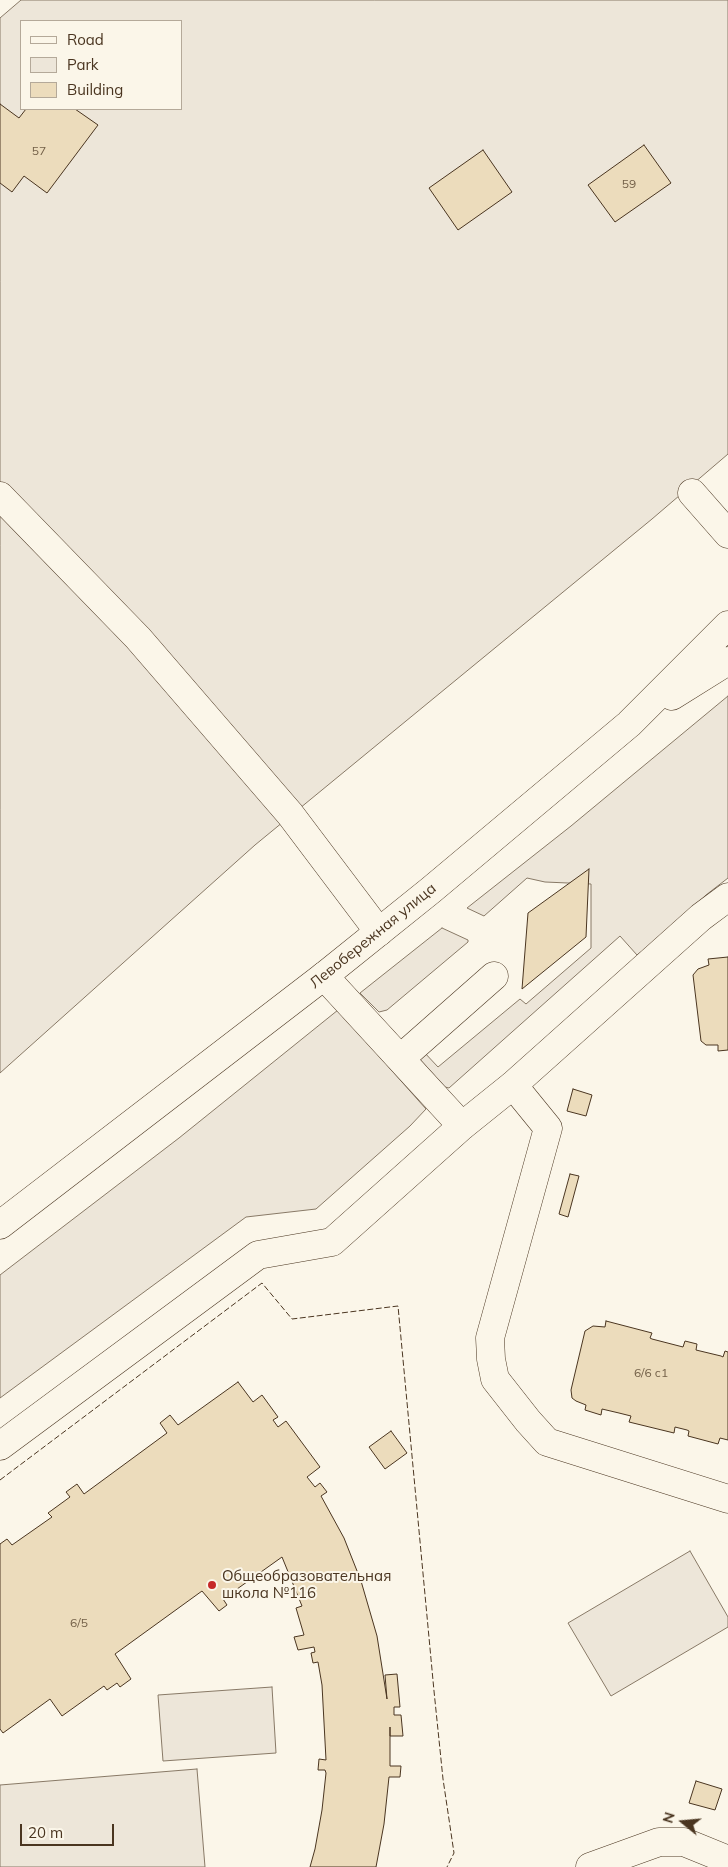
<!DOCTYPE html>
<meta charset="utf-8">
<style>
body{margin:0}
#map{position:relative;width:728px;height:1867px;overflow:hidden;background:#fbf6e9;font-family:Mulish,sans-serif}
canvas{display:block}
.legend{position:absolute;left:20px;top:20px;width:162px;height:90px;box-sizing:border-box;background:#fbf6e9;border:1px solid #b4a999;margin:0;padding:6px 9px;list-style:none;font-size:15px;color:#4a3520}
.legend li{display:flex;align-items:center;gap:10px;height:25px}
.legend b{width:25px;border:1px solid #b4a999}
.north{position:absolute;left:658px;top:1797px;width:50px;height:50px;-webkit-text-stroke:4px #fbf6e9;paint-order:stroke;rotate:287deg;font-size:14px;font-weight:700;line-height:20px;text-align:center;color:#4a3520}
.north::after{content:'';display:block;margin:auto;width:18px;height:22px;background:#4a3520;clip-path:polygon(50% 0,100% 100%,50% 72%,0 100%)}
.scale{position:absolute;left:20px;top:1824px;width:94px;height:22px;box-sizing:border-box;border:2px solid #4a3520;border-top:0;padding-left:6px;font-size:15px;line-height:18px;white-space:nowrap;color:#4a3520;-webkit-text-stroke:4px #fbf6e9;paint-order:stroke}
</style>
<div id="map">
<canvas width="728" height="1867"></canvas>
<ul class="legend">
<li><b style="height:6px;background:#fbf6e9"></b>Road</li>
<li><b style="height:14px;background:#ede6d9"></b>Park</li>
<li><b style="height:14px;background:#ecdcbc"></b>Building</li>
</ul>
<div class="north">N</div>
<div class="scale">20 m</div>
</div>
<script>
const ctx = document.querySelector('canvas').getContext('2d');
ctx.lineJoin = 'round';
function paint(path, color) { ctx.fillStyle = color; ctx.fill(path, 'evenodd'); }
const poly = rows => new Path2D(rows.map(r => 'M' + r).join(''));
function stroke(path, color, width, dash) { ctx.strokeStyle = color; ctx.lineWidth = width; ctx.lineCap = dash ? 'butt' : 'round'; ctx.setLineDash(dash || []); ctx.stroke(path); }
function write(font, color, halo, rows, align = 'center') {
  ctx.font = font + ' Mulish,sans-serif'; ctx.lineWidth = 4; ctx.setLineDash([]); ctx.textBaseline = 'middle'; ctx.strokeStyle = halo; ctx.fillStyle = color; for (const [text, x, y, turn = 0] of rows) {
    ctx.save(); ctx.translate(x, y); ctx.rotate((+turn || 0) * Math.PI / 180); ctx.textAlign = isNaN(turn) ? turn : align; if (halo) ctx.strokeText(text, 0, 0); ctx.fillText(text, 0, 0); ctx.restore();
  }
}
const green = poly([
 [21,0,728,0,728,454,652,519,255,845,0,1073,0,18,21,0],
 [21,21,181,21,181,109,21,109,21,21],
 [728,696,728,878,706,895,665,934,637,955,620,936,449,1088,445,1087,417,1056,423,1051,438,1067,520,999,526,1004,591,948,591,884,545,882,527,878,484,916,467,908,571,826,728,696],
 [442,928,468,940,468,942,387,1010,379,1012,360,993,442,928],
 [338,1010,426,1109,410,1126,316,1209,246,1217,0,1398,0,1275,179,1138,338,1010],
 [690,1551,728,1617,728,1627,611,1696,568,1623,690,1551],
 [272,1687,276,1753,163,1761,158,1695,272,1687],
 [197,1769,205,1867,0,1867,0,1785,197,1769]
]);
paint(green, '#ede6d9');
stroke(green, '#887966', 1);
const building = poly([
 [0,104,19,118,26,109,75,109,98,125,47,193,24,176,12,192,0,183,0,104],
 [644,145,671,183,615,222,588,185,644,145],
 [483,150,512,192,458,230,429,188,483,150],
 [589,869,586,937,522,989,528,913,589,869],
 [728,957,728,1050,718,1051,718,1045,706,1045,701,1041,693,975,698,969,709,965,708,959,728,957],
 [573,1089,592,1095,586,1116,567,1111,573,1089],
 [570,1174,579,1176,568,1217,559,1214,570,1174],
 [606,1321,652,1333,650,1338,652,1339,683,1347,685,1341,697,1344,696,1350,721,1356,723,1357,725,1351,728,1352,728,1440,720,1438,718,1444,688,1436,689,1431,687,1430,675,1427,674,1433,629,1422,631,1416,619,1413,602,1409,601,1415,585,1410,586,1405,576,1401,572,1398,571,1390,585,1331,593,1326,605,1327,606,1321],
 [238,1382,253,1402,262,1395,278,1417,273,1420,278,1427,286,1421,320,1467,307,1477,315,1487,320,1483,327,1492,321,1496,344,1538,361,1581,377,1636,387,1699,385,1675,397,1674,400,1707,394,1707,394,1715,401,1715,403,1736,390,1736,390,1727,390,1766,401,1766,400,1777,389,1777,384,1824,376,1867,310,1867,315,1849,322,1810,326,1773,325,1770,318,1770,319,1759,326,1760,322,1685,318,1662,313,1663,311,1653,315,1652,314,1647,298,1650,294,1637,304,1635,296,1608,302,1606,282,1557,223,1599,227,1605,219,1611,202,1591,115,1654,131,1679,120,1687,117,1683,107,1690,104,1686,62,1716,50,1699,3,1733,0,1729,0,1544,7,1539,12,1545,52,1517,48,1513,70,1497,66,1492,77,1484,84,1494,167,1433,160,1423,170,1415,178,1425,238,1382],
 [391,1431,407,1453,385,1469,369,1447,391,1431],
 [696,1781,722,1789,715,1810,689,1803,696,1781]
]);
paint(building, '#ecdcbc');
stroke(building, '#4a3520', 1);
const minor = poly([
 [692,493,728,534],
 [0,496,138,638,290,814,379,932],
 [324,976,462,1126],
 [401,1058,494,976],
 [513,1085,548,1128,490,1338,491,1359,495,1379,528,1421,547,1442,728,1499],
 [0,1446,258,1255,332,1242,462,1126,513,1085,701,917,728,897],
 [590,1867,659,1842,684,1842,728,1860]
]);
const major = poly([
 [672,696,728,661],
 [0,1225,324,976,431,890,629,724,728,625]
]);
stroke(minor, '#4a3520', 29);
stroke(major, '#4a3520', 29);
stroke(minor, '#fbf6e9', 28);
stroke(major, '#fbf6e9', 28);
stroke(poly([
 [0,1480,262,1283,292,1319,398,1306,434,1691,443,1779,454,1853,447,1867]
]), '#4a3520', 1, [6, 2.5]);
for (const [x, y, r, color] of [
 [212,1585,5,"#c62828"]
]) { const dot = new Path2D(); dot.arc(x, y, r, 0, 2 * Math.PI); ctx.fillStyle = color; ctx.fill(dot); stroke(dot, '#fbf6e9', 2); }
write('12px', '#725f47', null, [
 ["57",39,151],
 ["59",629,184],
 ["6/6 с1",651,1373],
 ["6/5",79,1623]
]);
write('15px', '#4a3520', '#fbf6e9', [
 ["Левобережная улица",373,936,-39]
]);
write('15px', '#4a3520', '#fbf6e9', [
 ["Общеобразовательная",222,1576],
 ["школа №116",222,1593]
], 'left');
</script>
